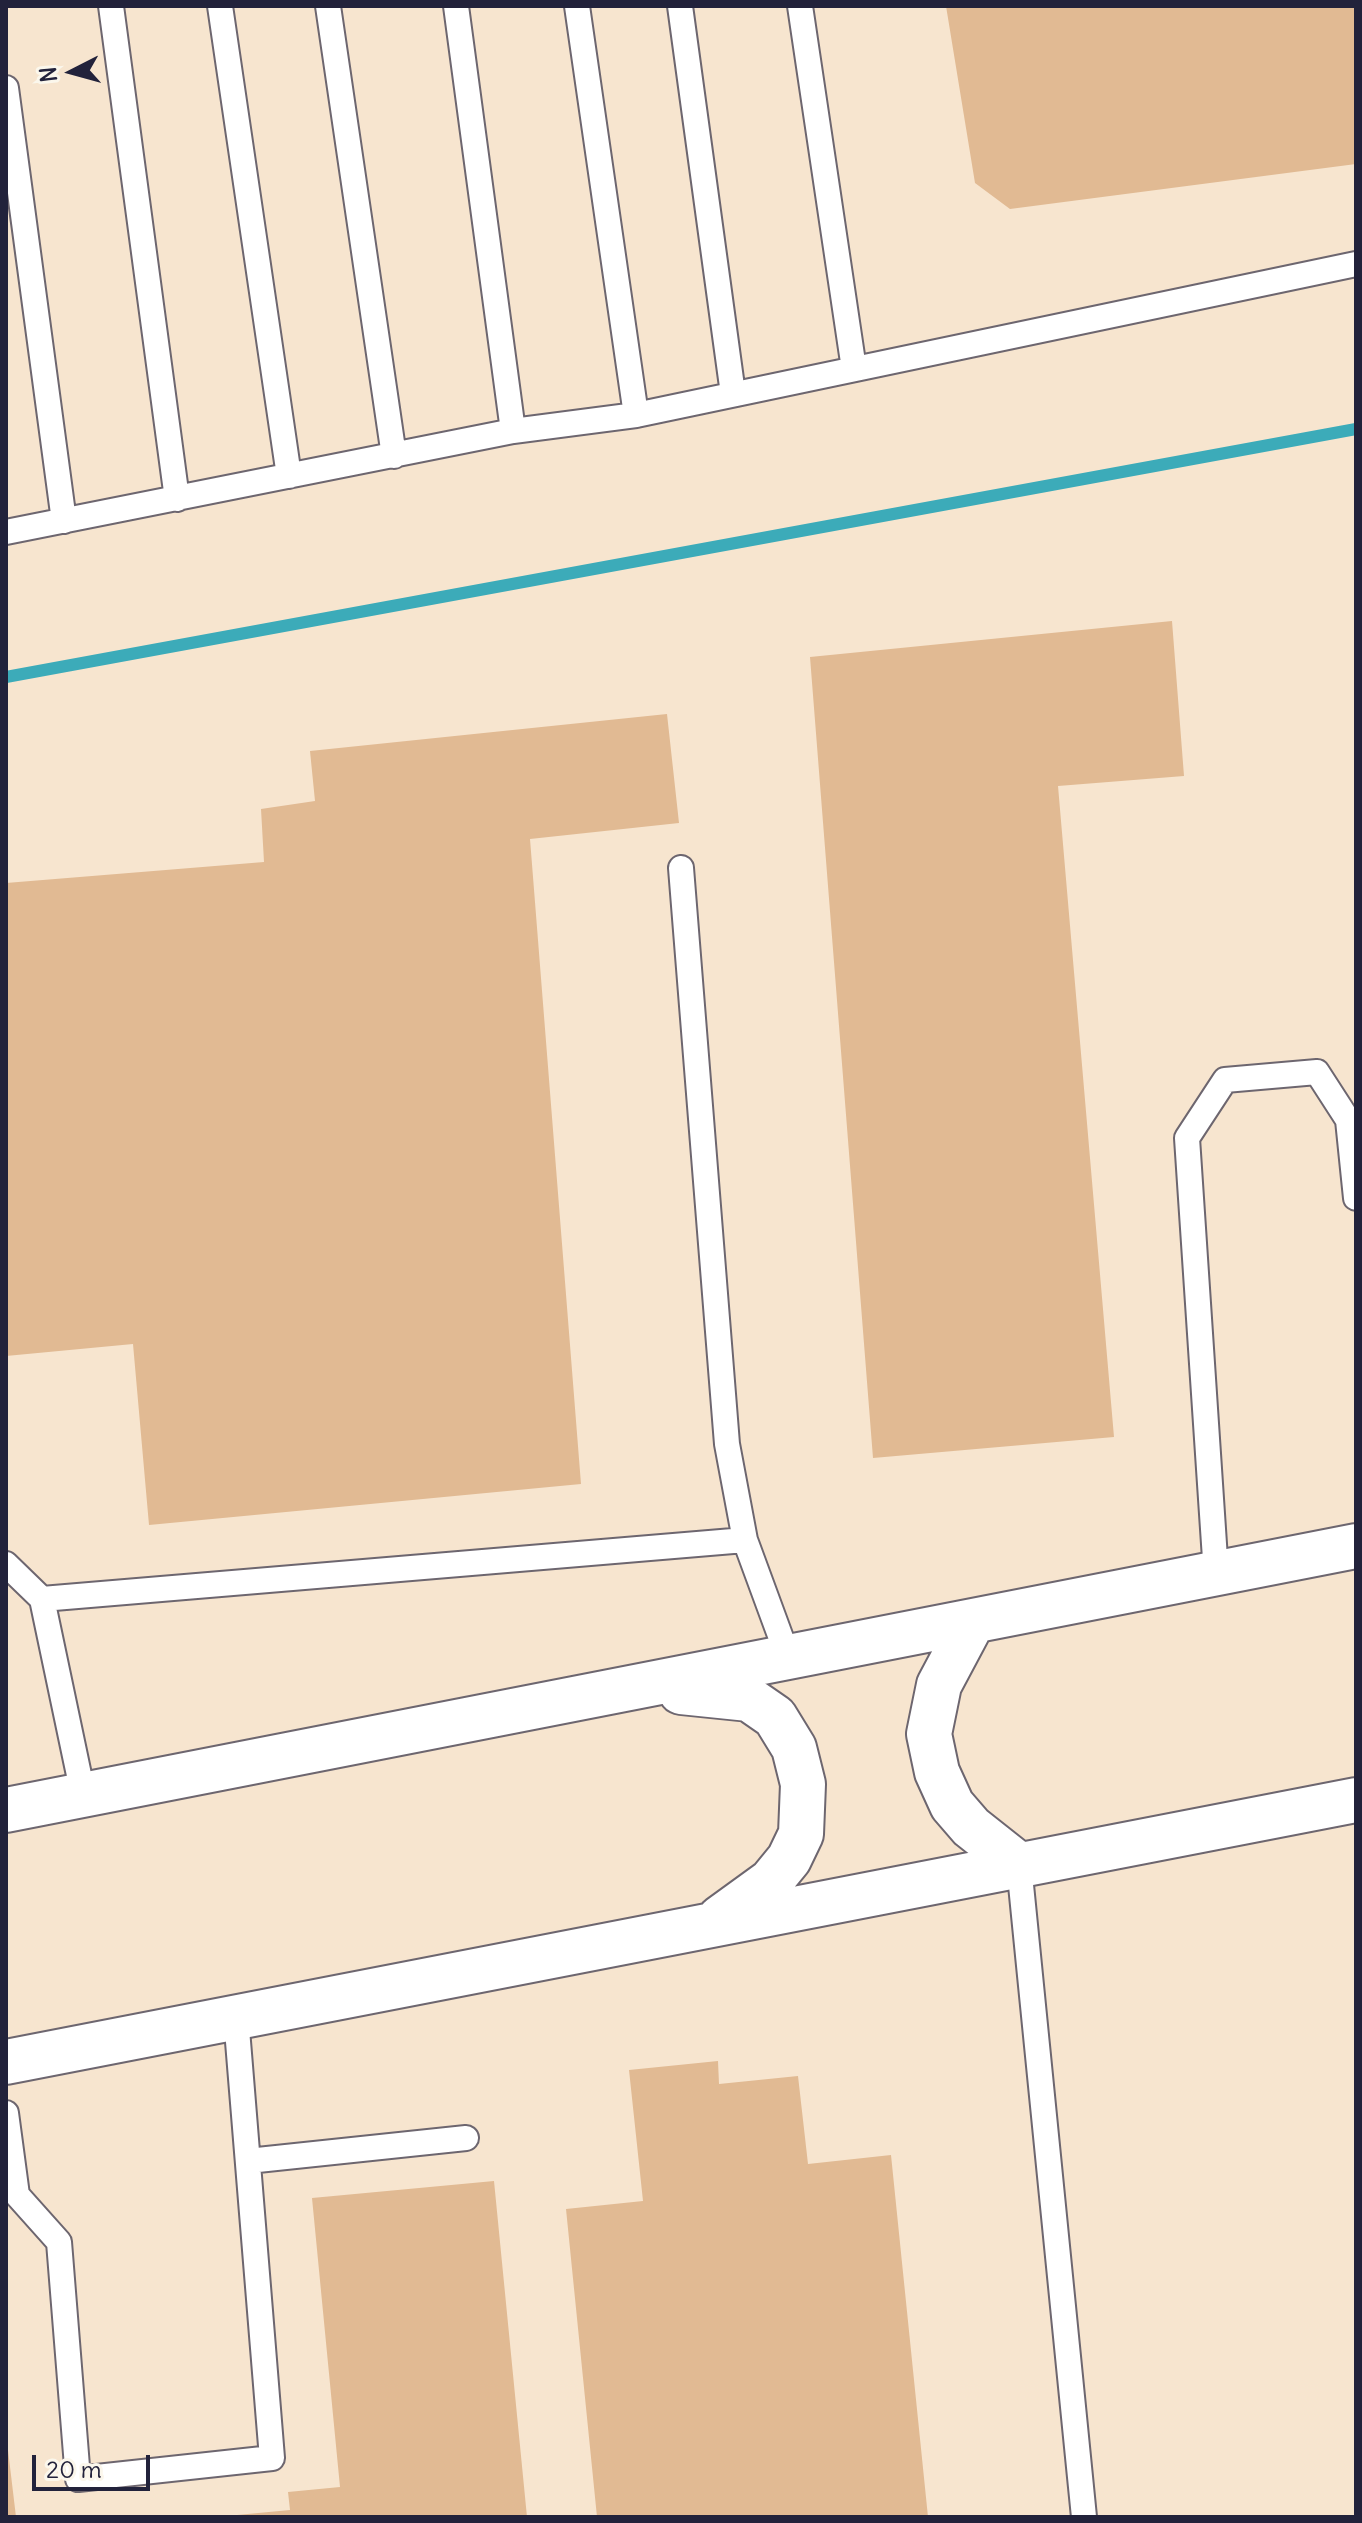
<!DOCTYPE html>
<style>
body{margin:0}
#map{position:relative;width:1362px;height:2523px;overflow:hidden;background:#f7e5cf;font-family:Delius,sans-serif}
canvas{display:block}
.frame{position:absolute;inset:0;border:8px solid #22223b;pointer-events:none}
.north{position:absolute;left:32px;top:32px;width:80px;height:80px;-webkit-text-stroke:6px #fbf7ec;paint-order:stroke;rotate:264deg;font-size:22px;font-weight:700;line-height:32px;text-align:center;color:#22223b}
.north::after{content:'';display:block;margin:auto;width:28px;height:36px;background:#22223b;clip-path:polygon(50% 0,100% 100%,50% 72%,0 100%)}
.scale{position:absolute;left:32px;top:2455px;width:118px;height:36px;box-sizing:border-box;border:4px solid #22223b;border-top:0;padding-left:10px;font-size:24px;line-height:28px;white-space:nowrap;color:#22223b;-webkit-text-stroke:6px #fbf7ec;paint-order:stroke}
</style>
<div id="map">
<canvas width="1362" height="2523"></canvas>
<div class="frame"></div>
<div class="north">N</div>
<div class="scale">20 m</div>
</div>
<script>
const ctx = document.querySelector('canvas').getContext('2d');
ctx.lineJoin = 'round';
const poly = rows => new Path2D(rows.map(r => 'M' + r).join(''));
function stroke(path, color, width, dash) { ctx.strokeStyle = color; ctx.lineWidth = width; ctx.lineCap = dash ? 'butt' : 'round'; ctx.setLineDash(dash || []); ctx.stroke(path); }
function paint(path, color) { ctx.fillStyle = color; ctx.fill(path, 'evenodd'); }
stroke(poly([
 [6,677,1356,429]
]), '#3cabb9', 12);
paint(poly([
 [946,6,1356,6,1356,164,1010,209,975,183],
 [1172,621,1184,776,1058,786,1114,1437,873,1458,810,657],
 [667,714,679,823,530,839,581,1484,149,1525,133,1344,6,1356,6,883,264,862,261,809,315,801,310,751],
 [718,2061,719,2084,798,2076,808,2164,891,2155,928,2517,597,2517,566,2209,643,2201,629,2070],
 [494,2181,527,2517,238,2517,237,2515,290,2510,288,2492,340,2487,312,2198],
 [6,2450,8,2450,16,2517,6,2517]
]), '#e1ba93');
const service = poly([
 [111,6,177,499],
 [220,6,289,476],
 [328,6,394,456],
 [456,6,513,431],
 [577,6,636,415],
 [680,6,733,394],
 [800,6,854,369],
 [6,88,64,521],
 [6,532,513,431,636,415,1356,264],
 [681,868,727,1444,745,1540,788,1657],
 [6,1564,42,1599,745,1540],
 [1216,1574,1187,1138,1225,1080,1317,1072,1348,1120,1356,1198],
 [42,1599,83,1794],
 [1019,1865,1084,2517],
 [6,2113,17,2195,59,2242,78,2479,272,2458,236,2017],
 [248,2161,466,2138]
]);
const tertiary = poly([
 [972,1623,939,1685,929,1734,937,1772,952,1805,971,1827,1019,1865],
 [681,1692,749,1699,775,1717,794,1748,803,1784,801,1834,789,1859,771,1881,720,1918],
 [6,1810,1356,1546],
 [6,2062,1356,1800]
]);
stroke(service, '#6d666f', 28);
stroke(tertiary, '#6d666f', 48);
stroke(service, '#fff', 24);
stroke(tertiary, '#fff', 44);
</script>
